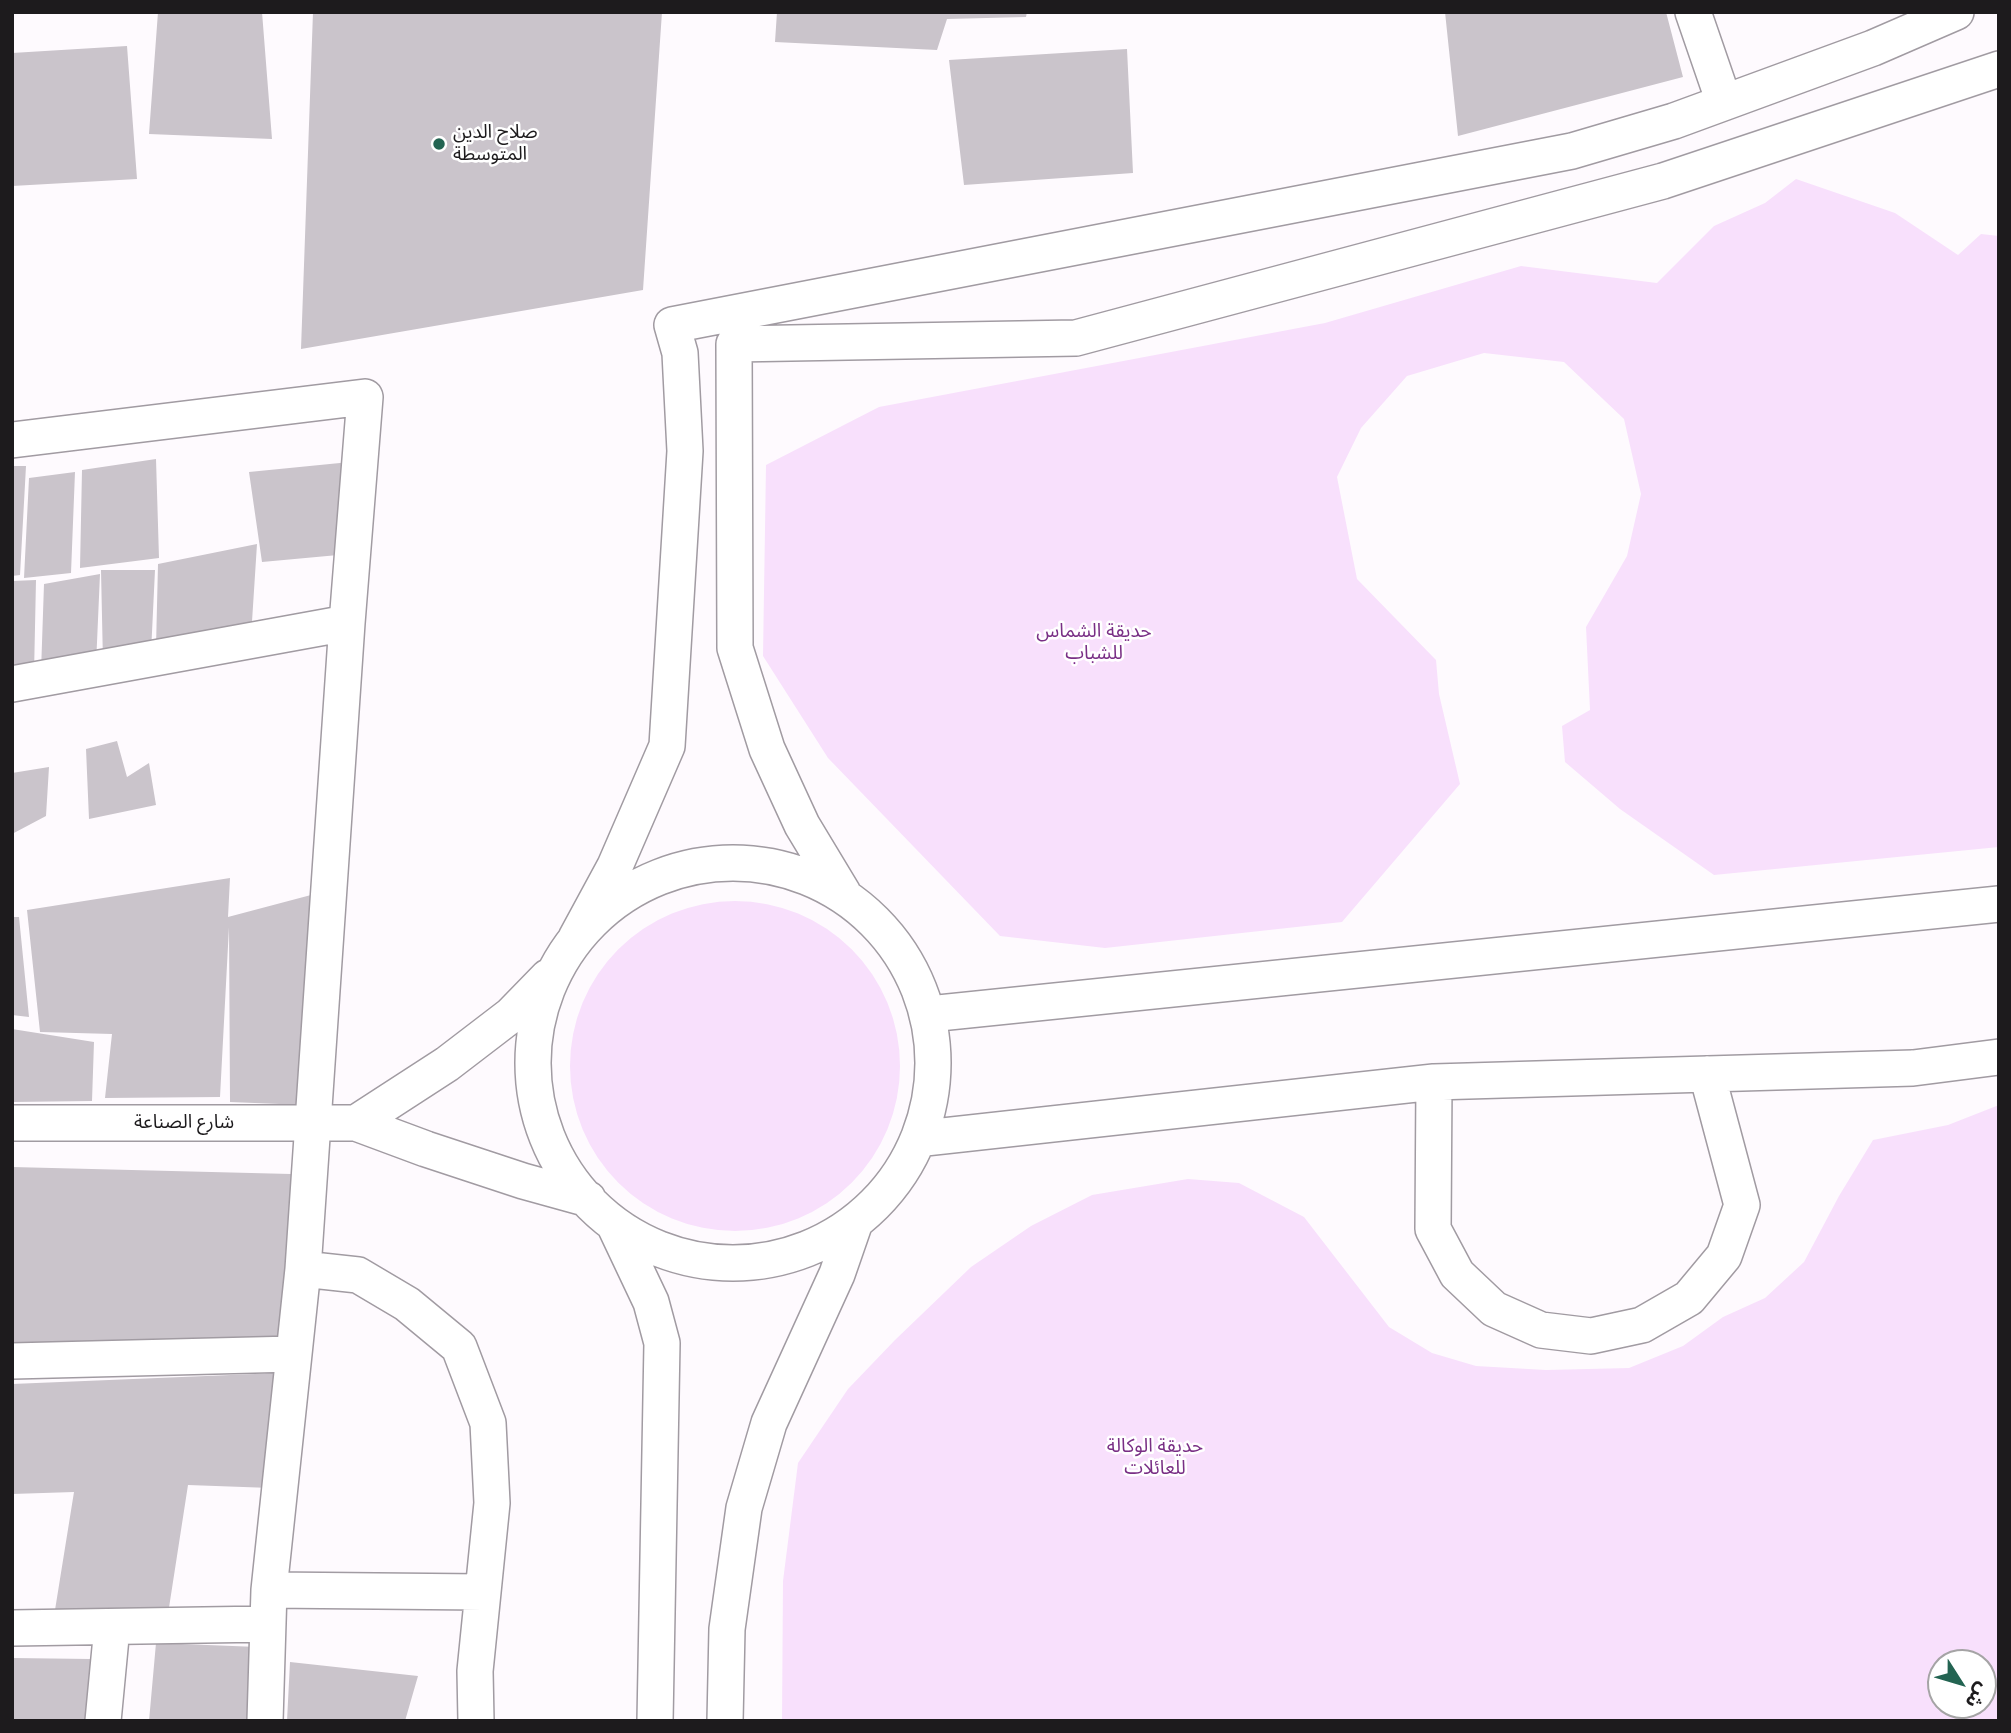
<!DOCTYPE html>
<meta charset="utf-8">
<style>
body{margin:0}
#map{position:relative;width:2011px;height:1733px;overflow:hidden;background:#fefafe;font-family:"Space Grotesk","Noto Sans Arabic",sans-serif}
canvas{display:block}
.frame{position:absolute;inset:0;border:14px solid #1d1b1d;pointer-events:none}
.north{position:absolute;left:1927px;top:1649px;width:70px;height:70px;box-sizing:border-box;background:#fff;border:2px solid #a5a4a5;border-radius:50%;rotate:127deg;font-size:19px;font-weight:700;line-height:28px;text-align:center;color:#1d1b1d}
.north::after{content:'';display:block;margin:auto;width:24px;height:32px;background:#236452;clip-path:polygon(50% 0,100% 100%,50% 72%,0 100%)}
</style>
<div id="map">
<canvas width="2011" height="1733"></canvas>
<div class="frame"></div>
<div class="north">ش</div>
</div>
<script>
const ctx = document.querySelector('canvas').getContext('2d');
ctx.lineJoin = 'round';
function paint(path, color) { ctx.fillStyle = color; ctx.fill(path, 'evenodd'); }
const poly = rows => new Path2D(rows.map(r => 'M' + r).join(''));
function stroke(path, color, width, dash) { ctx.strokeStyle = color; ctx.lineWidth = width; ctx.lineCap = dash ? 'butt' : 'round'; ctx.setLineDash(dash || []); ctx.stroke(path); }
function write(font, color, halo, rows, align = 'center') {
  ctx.font = font + ' "Space Grotesk","Noto Sans Arabic",sans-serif'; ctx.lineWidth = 5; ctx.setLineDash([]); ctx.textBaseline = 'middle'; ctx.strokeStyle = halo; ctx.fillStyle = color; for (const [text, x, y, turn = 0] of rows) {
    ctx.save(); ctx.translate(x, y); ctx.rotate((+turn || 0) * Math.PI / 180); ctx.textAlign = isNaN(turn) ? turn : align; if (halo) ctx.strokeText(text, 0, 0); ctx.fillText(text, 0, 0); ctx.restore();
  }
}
paint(poly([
 [1796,179,1895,213,1958,255,1981,234,1999,236,1999,847,1714,875,1620,809,1565,762,1562,726,1590,710,1586,627,1627,556,1641,494,1624,419,1564,362,1484,353,1407,376,1361,428,1337,477,1357,579,1436,660,1439,694,1460,784,1342,922,1105,948,1000,936,828,758,763,656,766,465,879,407,1325,323,1521,266,1657,283,1714,226,1765,203],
 '570 1066a165 165 0 1 1 330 0a165 165 0 1 1-330 0Z',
 [1999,1105,1999,1721,782,1721,783,1581,798,1463,848,1389,895,1340,971,1267,1031,1226,1092,1195,1188,1179,1239,1183,1304,1217,1389,1327,1432,1353,1476,1366,1546,1370,1629,1368,1683,1346,1723,1317,1765,1298,1804,1262,1839,1196,1873,1140,1948,1125],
 [1941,1663,1983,1663,1983,1705,1941,1705]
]), '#f8e0fc');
paint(poly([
 [158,12,262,12,272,139,149,134],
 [313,12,662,12,643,290,301,349],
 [777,12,1027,12,1026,17,947,19,937,50,775,42],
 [1445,12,1666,12,1683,77,1458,136],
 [127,46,137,179,12,186,12,53],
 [1127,49,1133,173,964,185,949,60],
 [156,459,159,558,80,568,82,470],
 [350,462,349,554,262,562,249,472],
 [12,466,26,466,20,575,12,576],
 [75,472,71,573,24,578,29,478],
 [257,544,251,637,156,647,158,564],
 [101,570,155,570,151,653,103,663],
 [100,574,96,665,41,672,44,584],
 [36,580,34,674,12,677,12,581],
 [117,741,127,777,149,763,156,805,89,819,86,749],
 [49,767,46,816,12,834,12,773],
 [230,878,228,917,311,895,304,1105,230,1102,229,927,220,1097,105,1098,112,1034,40,1032,27,910],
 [12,917,19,917,29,1017,12,1015],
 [12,1029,94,1042,92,1101,12,1102],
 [12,1167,291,1174,282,1345,12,1344],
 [279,1373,271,1488,188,1485,168,1614,55,1610,74,1492,12,1494,12,1384],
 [156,1643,258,1647,255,1721,149,1721],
 [12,1658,91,1659,87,1721,12,1721],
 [290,1662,418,1676,405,1721,287,1721]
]), '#cac4cb');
const minor = poly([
 [1693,12,1724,102],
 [12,440,365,397,347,623,303,1269,269,1590,265,1721],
 [12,684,347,623],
 '533 1063a200 200 0 1 1 400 0a200 200 0 1 1-400 0Z',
 [843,893,802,825,767,749,735,648,734,344,1076,338,1663,181,1999,69],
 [576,938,615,866,667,746,685,451,680,353,672,325,1572,151,1674,121,1873,48,1956,12],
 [929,1014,1999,904],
 [1434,1082,1433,1229,1457,1274,1494,1309,1541,1330,1591,1336,1642,1325,1689,1298,1724,1256,1742,1205,1707,1074],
 [12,1123,356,1123,426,1149,523,1181,588,1199],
 [356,1123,447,1064,511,1015,548,977],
 [925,1138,1434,1082,1913,1068,1999,1057],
 [615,1226,651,1302,662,1343,655,1721],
 [303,1269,358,1275,407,1304,459,1347,488,1423,492,1503,475,1671,476,1721],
 [12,1361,294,1354],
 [269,1590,483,1592],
 [12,1628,268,1624],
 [103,1721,112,1627],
 [725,1721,727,1629,744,1508,769,1423,837,1274,855,1222]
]);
stroke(minor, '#a19ba2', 38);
stroke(minor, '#fff', 35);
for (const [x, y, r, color] of [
 [439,144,7,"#236452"]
]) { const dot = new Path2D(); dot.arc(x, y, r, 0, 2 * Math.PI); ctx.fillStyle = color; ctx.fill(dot); stroke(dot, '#fff', 2.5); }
write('19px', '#1d1b1d', '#fff', [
 ["صلاح الدين",453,133],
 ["المتوسطة",453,155]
], 'left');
write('19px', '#792f85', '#fff', [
 ["حديقة الشماس",1094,632],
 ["للشباب",1094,654],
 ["حديقة الوكالة",1155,1447],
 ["للعائلات",1155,1469]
]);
write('19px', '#1d1b1d', '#fff', [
 ["شارع الصناعة",184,1123]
]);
</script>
